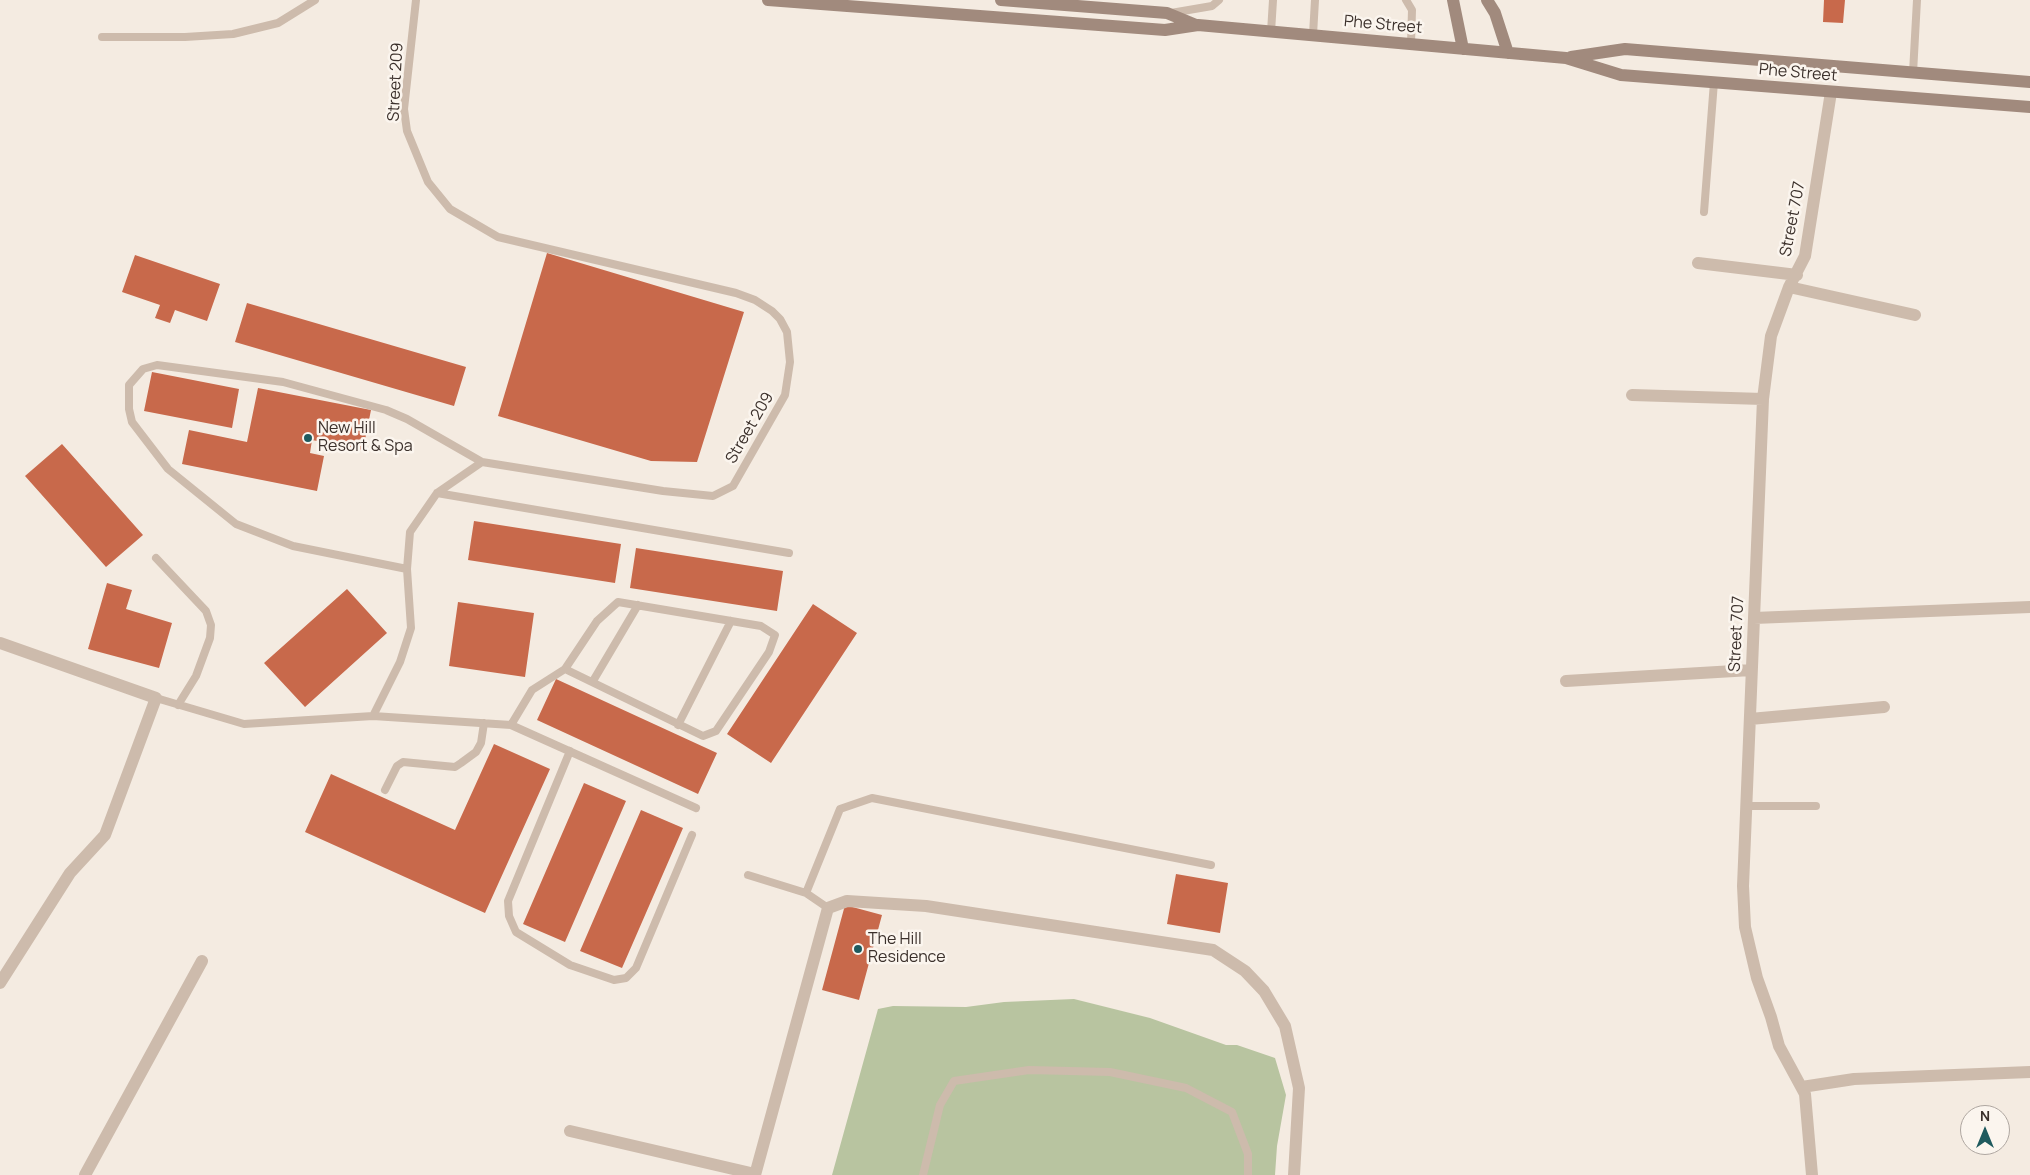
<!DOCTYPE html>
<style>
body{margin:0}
#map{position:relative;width:2030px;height:1175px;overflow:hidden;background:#f4ebe1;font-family:Manrope,sans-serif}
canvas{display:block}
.north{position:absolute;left:1960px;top:1105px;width:50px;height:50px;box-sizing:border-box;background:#fbf5ee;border:1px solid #aea6a0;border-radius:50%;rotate:0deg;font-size:14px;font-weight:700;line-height:20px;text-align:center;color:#3b302b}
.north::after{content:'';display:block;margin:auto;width:18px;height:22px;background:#1f5a5e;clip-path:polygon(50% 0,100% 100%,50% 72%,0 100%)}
</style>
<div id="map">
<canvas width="2030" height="1175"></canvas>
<div class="north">N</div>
</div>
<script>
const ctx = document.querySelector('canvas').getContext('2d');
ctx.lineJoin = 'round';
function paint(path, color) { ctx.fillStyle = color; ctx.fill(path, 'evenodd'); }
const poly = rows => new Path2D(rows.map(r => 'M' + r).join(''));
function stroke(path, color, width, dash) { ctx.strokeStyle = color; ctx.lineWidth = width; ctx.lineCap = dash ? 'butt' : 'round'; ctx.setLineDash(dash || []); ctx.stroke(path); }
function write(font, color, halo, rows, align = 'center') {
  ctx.font = font + ' Manrope,sans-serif'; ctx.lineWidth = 5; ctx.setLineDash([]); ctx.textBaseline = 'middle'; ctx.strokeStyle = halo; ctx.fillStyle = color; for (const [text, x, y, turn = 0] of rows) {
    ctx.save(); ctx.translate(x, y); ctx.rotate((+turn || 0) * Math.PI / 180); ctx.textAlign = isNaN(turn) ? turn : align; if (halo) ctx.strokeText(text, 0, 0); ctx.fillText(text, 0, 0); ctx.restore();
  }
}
paint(poly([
 [1074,999,1150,1018,1226,1045,1237,1045,1275,1058,1286,1095,1277,1146,1275,1175,832,1175,878,1009,893,1006,966,1007,1004,1002]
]), '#b8c4a0');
paint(poly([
 [1824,0,1845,0,1843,23,1823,22],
 [547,253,744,312,697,462,651,461,498,416],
 [135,255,220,284,207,321,175,310,170,323,155,318,160,305,122,292],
 [247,303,466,367,454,406,235,342],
 [152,372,239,389,232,428,144,411],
 [258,388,371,410,363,450,312,440,310,453,324,456,317,491,182,464,189,430,247,442],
 [62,444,143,535,106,567,25,476],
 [474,521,621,544,615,583,468,560],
 [636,548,783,571,777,611,630,588],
 [107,583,132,590,126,609,172,623,159,668,88,649],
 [347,589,387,633,305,707,264,663],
 [458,602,534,613,525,677,449,666],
 [813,604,857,633,771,763,727,734],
 [556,679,717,753,698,794,537,720],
 [494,744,550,769,485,913,305,832,331,774,455,830],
 [584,783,626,801,565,942,523,924],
 [641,810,683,828,622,968,580,951],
 [1176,874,1228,883,1220,933,1167,924],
 [845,905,882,915,859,1000,822,990]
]), '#c8694b');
stroke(poly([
 [1406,0,1412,10,1411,44],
 [1171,13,1212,6,1219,0],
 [1271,32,1273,0],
 [1313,35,1315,0],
 [102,37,185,37,233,34,278,23,315,0],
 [1913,73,1917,0],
 [1704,212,1714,82],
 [437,493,789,553],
 [156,558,206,611,211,625,210,638,196,676,178,705],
 [407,569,293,546,236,524,168,469,132,422,129,409,129,385,143,369,157,365,283,382,386,410,407,419,482,462,663,491,713,496,733,486,785,395,790,362,787,332,780,319,772,311,755,300,736,293,498,237,450,209,428,182,407,131,404,109,416,0],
 [593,681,638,605],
 [156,698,244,724,373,716,511,725,696,808],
 [373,716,400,662,411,628,407,569,410,532,437,493,482,462],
 [511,725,532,690,565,669,597,621,618,602,761,626,775,635,769,652,716,731,703,736,565,669],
 [678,725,731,621],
 [570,751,508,901,509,916,516,932,570,965,614,980,626,978,636,968,692,835],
 [385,790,397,766,403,762,455,767,461,763,476,752,481,743,484,723],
 [1746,806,1816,806],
 [748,875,806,893,828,908],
 [806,893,840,809,872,798,1211,865],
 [923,1175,940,1105,954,1081,1029,1070,1110,1072,1186,1088,1232,1112,1248,1154,1248,1175]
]), '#cdbbac', 8);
stroke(poly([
 [1698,263,1797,275],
 [1789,287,1915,315],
 [1632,395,1763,399],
 [1754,618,2030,607],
 [0,643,156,698,105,835,70,873,0,983],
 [1566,681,1751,670],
 [1750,719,1884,707],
 [1802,1087,1854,1079,2030,1072],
 [570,1131,755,1174],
 [85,1175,202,961],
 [755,1175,828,908,847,901,926,906,1213,950,1245,971,1264,991,1285,1026,1299,1088,1294,1175],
 [1812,1175,1805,1094,1779,1046,1771,1017,1757,978,1745,927,1743,886,1763,399,1771,336,1789,287,1805,256,1831,92]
]), '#cdbbac', 12);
stroke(poly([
 [768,0,1165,30,1198,25,1566,58,1621,75,2030,107],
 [1001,0,1167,13,1196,25],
 [1453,0,1463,49],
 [1487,0,1495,13,1508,53],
 [1571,57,1625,49,2030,82]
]), '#a18a7d', 12);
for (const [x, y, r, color] of [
 [308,438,5,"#1f5a5e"],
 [858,949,5,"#1f5a5e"]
]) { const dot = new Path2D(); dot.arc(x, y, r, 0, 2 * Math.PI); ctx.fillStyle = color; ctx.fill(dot); stroke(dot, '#fbf5ee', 2); }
write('16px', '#3b302b', '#fbf5ee', [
 ["Phe Street",1383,25,5],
 ["Phe Street",1798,73,5],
 ["Street 209",396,82,-87],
 ["Street 707",1793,219,-79],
 ["Street 209",750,428,-60],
 ["Street 707",1737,634,-87]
]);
write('16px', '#3b302b', '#fbf5ee', [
 ["New Hill",318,429],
 ["Resort & Spa",318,447],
 ["The Hill",868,940],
 ["Residence",868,958]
], 'left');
</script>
